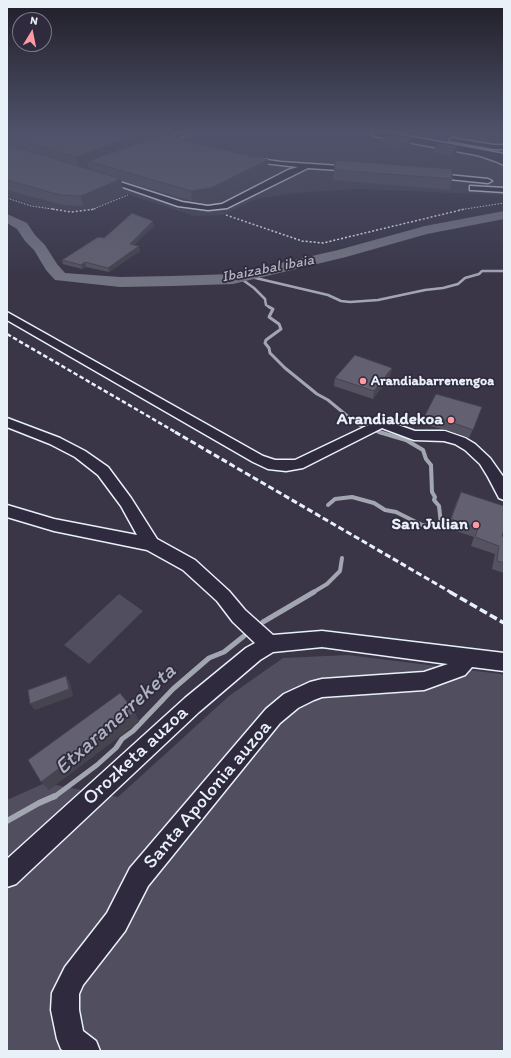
<!DOCTYPE html>
<style>
body{margin:0}
#map{position:relative;width:511px;height:1058px;overflow:hidden;background:#3a3648;font-family:Itim,sans-serif}
canvas{display:block}
.frame{position:absolute;inset:0;border:8px solid #e8f1f8;pointer-events:none}
.north{position:absolute;left:12px;top:12px;width:40px;height:40px;box-sizing:border-box;background:#2f2a3d;border:1px solid #797a88;border-radius:50%;rotate:10deg;font-size:11px;font-weight:700;line-height:16px;text-align:center;color:#e8f1f8}
.north::after{content:'';display:block;margin:auto;width:14px;height:18px;background:#ff9aa2;clip-path:polygon(50% 0,100% 100%,50% 72%,0 100%)}
</style>
<div id="map">
<canvas width="511" height="1058"></canvas>
<div class="frame"></div>
<div class="north">N</div>
</div>
<script>
const ctx = document.querySelector('canvas').getContext('2d');
ctx.lineJoin = 'round';
function paint(path, color) { ctx.fillStyle = color; ctx.fill(path, 'evenodd'); }
const poly = rows => new Path2D(rows.map(r => 'M' + r).join(''));
function stroke(path, color, width, dash) { ctx.strokeStyle = color; ctx.lineWidth = width; ctx.lineCap = dash ? 'butt' : 'round'; ctx.setLineDash(dash || []); ctx.stroke(path); }
function write(font, color, halo, rows, align = 'center') {
  ctx.font = font + ' Itim,sans-serif'; ctx.lineWidth = 3.5; ctx.setLineDash([]); ctx.textBaseline = 'middle'; ctx.strokeStyle = halo; ctx.fillStyle = color; for (const [text, x, y, turn = 0] of rows) {
    ctx.save(); ctx.translate(x, y); ctx.rotate((+turn || 0) * Math.PI / 180); ctx.textAlign = isNaN(turn) ? turn : align; if (halo) ctx.strokeText(text, 0, 0); ctx.fillText(text, 0, 0); ctx.restore();
  }
}
paint(poly([
 [7,133,504,133,504,195,357,189,294,193,256,199,223,215,194,216,127,194,94,209,74,211,44,209,7,196]
]), '#464354');
paint(poly([
 [119,594,143,611,89,664,64,645],
 [348,655,501,674,504,676,504,1051,7,1051,7,800,45,783,118,797,229,696,283,658]
]), '#504e5f');
stroke(poly([
 [247,276,328,295,341,301,350,302,378,300,425,290,443,288,458,284,465,278,479,274,482,271,504,271],
 [240,278,254,288,265,299,266,305,271,308]
]), '#a2a6b1', 2.5);
stroke(poly([
 [269,307,273,309,269,317,279,324,281,329,266,340,265,343,269,348,270,353,285,368,317,394,328,400,357,424,365,427],
 [372,430,382,433]
]), '#a2a6b1', 3);
stroke(poly([
 [328,505,335,499,352,497,374,503,385,510,396,512,422,525,434,527,441,524,439,506,434,500,435,497,432,492,431,465,426,459,423,450,406,440,379,432],
 [312,593,327,584,340,571,342,558]
]), '#a2a6b1', 4);
stroke(poly([
 [263,622,314,592],
 [54,797,97,765,116,748,122,739,133,731,173,689,209,658,224,652,244,636]
]), '#a2a6b1', 5);
stroke(poly([
 [7,821,39,803,55,796]
]), '#a2a6b1', 6);
paint(poly([
 [504,211,504,219,427,234,346,257,233,284,173,286,120,287,55,280,46,270,34,250,25,241,17,229,7,223,7,214,27,223,35,235,45,245,57,264,65,273,120,277,173,276,233,274,338,250,425,226,504,211]
]), '#737482');
const minor = poly([
 [180,133,189,133,169,144,164,143,180,133],
 [452,138,494,145,504,145,504,149,494,149,450,141,450,139,452,138],
 [477,151,501,157,504,160,504,165,495,161,475,154,473,153,477,151],
 [244,157,281,162,355,167,359,169,355,171,308,168,227,208,208,210,178,206,97,178,101,176,182,202,208,206,222,204,288,170,298,167,247,161,243,159,244,157],
 [427,173,488,179,492,181,488,183,430,177,426,175,427,173],
 [470,186,504,188,504,192,473,190,470,190,470,186],
 [7,312,263,456,275,460,295,460,381,419,415,431,445,431,465,438,475,444,490,458,502,475,504,478,504,500,499,498,488,477,480,464,465,450,455,444,444,441,414,440,382,428,303,468,286,471,268,469,253,462,7,320,7,312],
 [7,418,60,438,85,451,108,467,131,498,157,539,195,560,229,591,245,610,273,635,322,631,504,653,504,671,472,667,465,675,424,690,322,697,314,700,298,708,280,723,148,886,125,931,83,985,79,994,79,1010,83,1031,96,1041,100,1051,64,1051,61,1049,57,1039,51,1010,52,993,65,967,107,913,130,868,266,709,284,694,310,682,322,679,424,672,448,664,322,647,273,652,260,660,199,712,16,884,7,887,7,859,185,698,246,648,255,643,233,622,217,601,183,570,147,550,54,531,7,517,7,505,54,519,137,535,121,506,98,475,75,457,50,444,7,427,7,418]
]);
const highway = poly([
 [371,133,391,133,504,154,504,160,375,136,371,133]
]);
stroke(minor, '#e8f1f8', 3);
stroke(highway, '#e8f1f8', 3);
stroke(poly([
 [7,198,31,206,59,210],
 [91,210,128,195],
 [459,210,504,203]
]), '#e8f1f8', 1, [1.5, 1.5]);
stroke(poly([
 [52,209,71,212,96,209],
 [226,215,302,241,323,243,465,209]
]), '#e8f1f8', 1.5, [2, 2]);
paint(minor, '#2f2a3d');
paint(highway, '#2f2a3d');
stroke(poly([
 [7,334,177,433]
]), '#e8f1f8', 2.5, [4.5, 2.5]);
stroke(poly([
 [175,432,452,593]
]), '#e8f1f8', 3, [6, 3]);
stroke(poly([
 [450,592,504,623]
]), '#e8f1f8', 3.5, [8, 3.5]);
paint(poly([
 [7,133,155,133,152,135,148,134,149,139,268,160,268,170,211,199,192,201,121,180,123,190,83,206,63,205,7,190],
 [88,164,89,170,80,167],
 [401,133,427,133,421,137],
 [453,133,493,133,484,141,453,137],
 [412,138,410,144,402,149,382,146,383,139],
 [435,146,457,146,456,153,452,156,434,153],
 [335,160,452,179,450,190,333,180],
 [154,226,134,245,140,251,109,272,86,267,82,269,63,264,62,260,104,238],
 [392,368,390,376,373,399,334,386,335,378],
 [425,415,479,416,469,438,446,430,422,424],
 [457,501,502,536,504,537,504,573,492,569,495,554,471,546,474,537,447,528]
]), '#555361');
paint(poly([
 [144,133,148,133,149,141,88,161,88,164,78,167,76,157],
 [422,133,427,133,421,137],
 [486,133,493,133,484,141],
 [412,138,410,144,402,149,403,143],
 [457,146,456,153,452,156,454,149],
 [268,160,268,170,211,199,192,201,191,191],
 [121,179,123,190,83,206,81,196],
 [153,221,154,226,130,249,130,244],
 [139,246,140,251,109,272,108,268],
 [85,262,86,267,82,269,81,265],
 [392,368,390,376,373,399,374,391],
 [66,676,70,683,73,696,35,710,30,704],
 [135,712,139,722,49,790,41,782]
]), '#45444f');
const building = poly([
 [7,133,144,133,76,157,7,137,7,133],
 [391,134,412,138,403,143,383,139,391,134],
 [161,135,268,160,211,188,191,191,88,161,161,135],
 [440,143,457,146,454,149,435,146,440,143],
 [7,144,121,179,81,196,60,195,7,180,7,144],
 [335,160,452,169,452,179,334,170,335,160],
 [132,213,153,221,130,244,139,246,108,268,85,262,81,265,62,260,98,237,104,238,132,213],
 [355,355,392,368,374,391,335,378,355,355],
 [436,394,482,407,473,430,448,421,425,415,436,394],
 [461,492,504,506,504,529,502,536,504,537,504,563,497,561,499,546,475,537,478,528,451,519,461,492],
 [66,676,69,689,30,704,28,690,66,676],
 [120,693,135,712,41,782,28,760,120,693]
]);
paint(building, '#636171');
stroke(building, '#45444f', 1);
const sky = ctx.createLinearGradient(0, 0, 0, 281);
sky.addColorStop(0, '#201e28');
sky.addColorStop(0.47, '#4f526a');
sky.addColorStop(1, '#4f526a00');
ctx.fillStyle = sky;
ctx.fillRect(0, 0, 511, 281);
for (const [x, y, r, color] of [
 [363,381,4,"#ff9aa2"],
 [451,420,4,"#ff9aa2"],
 [476,525,4,"#ff9aa2"]
]) { const dot = new Path2D(); dot.arc(x, y, r, 0, 2 * Math.PI); ctx.fillStyle = color; ctx.fill(dot); stroke(dot, '#2f2a3d', 1.5); }
write('bold 14px', '#e8f1f8', '#2f2a3d', [
 ["Arandiabarrenengoa",371,381]
], 'left');
write('italic 15px', '#aeb2bd', '#2f2a3d', [
 ["Ibaizabal ibaia",268,269,-11]
]);
write('bold 17px', '#e8f1f8', '#2f2a3d', [
 ["Arandialdekoa",443,420],
 ["San Julian",468,525]
], 'right');
write('20px', '#e8f1f8', '#2f2a3d', [
 ["Orozketa auzoa",136,756,-43],
 ["Santa Apolonia auzoa",208,795,-50]
]);
write('italic 22px', '#aeb2bd', '#2f2a3d', [
 ["Etxaranerreketa",116,720,-42]
]);
</script>
